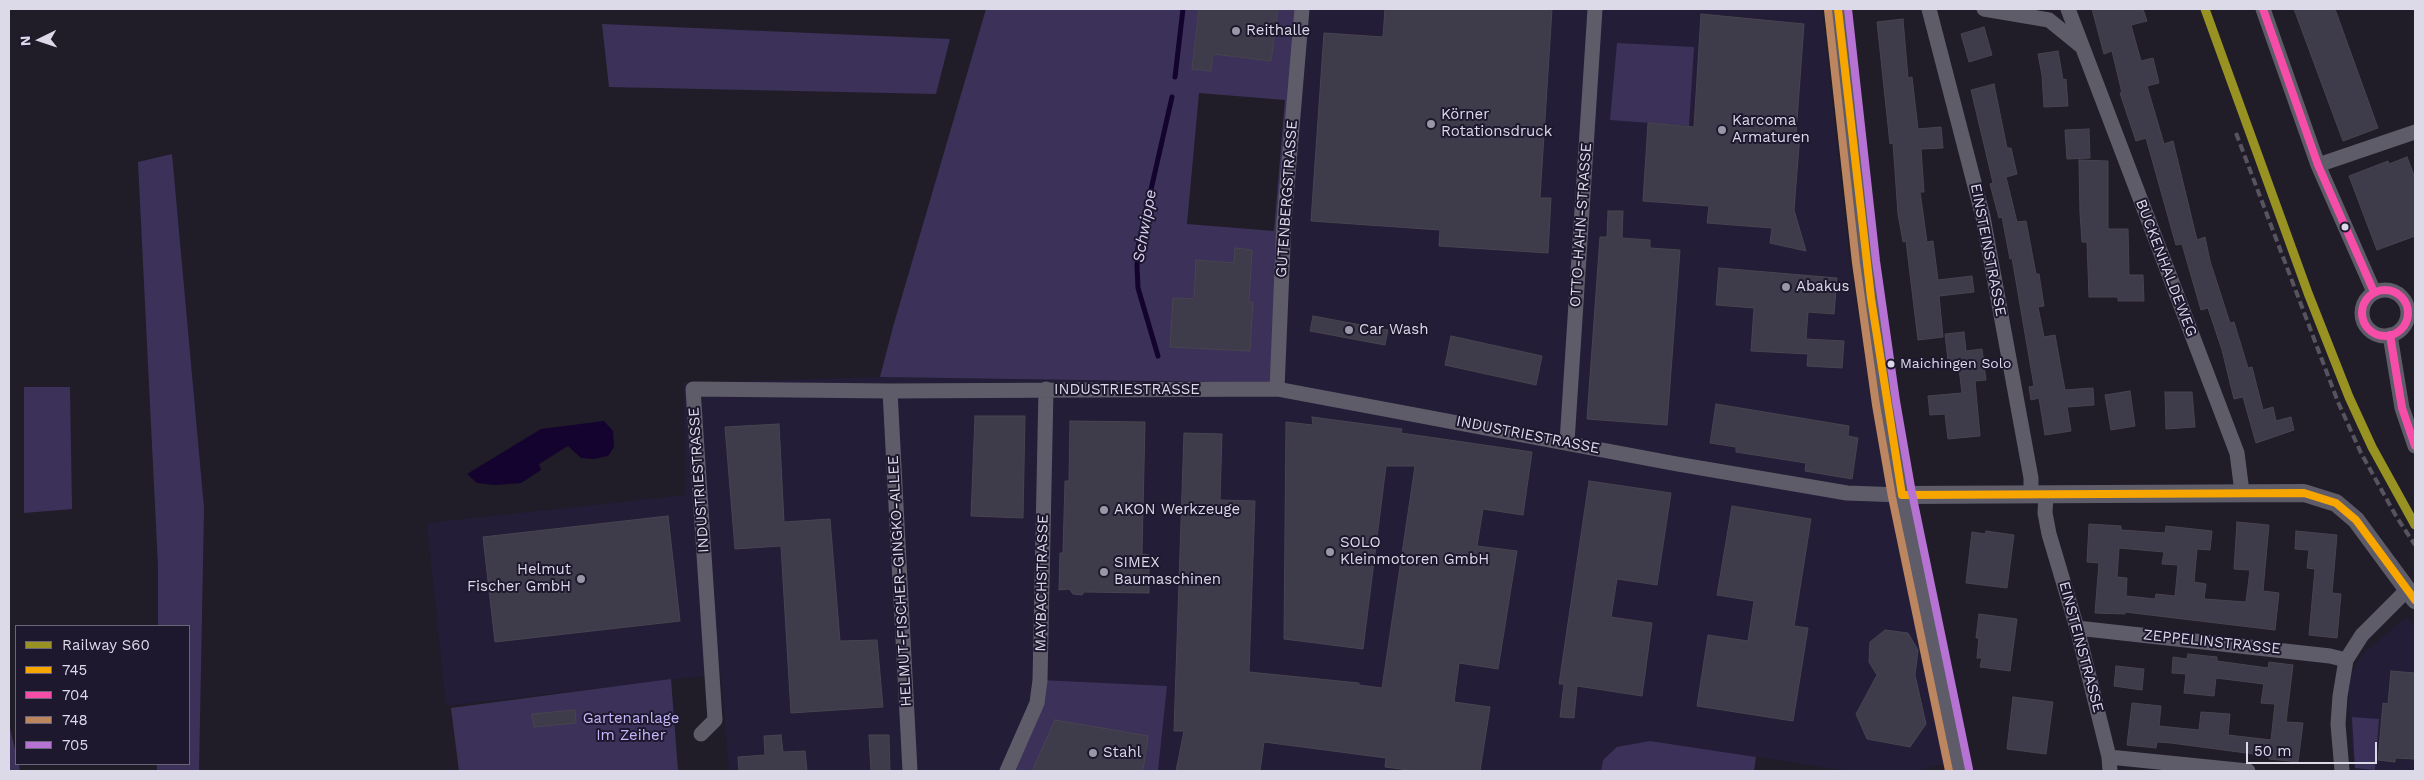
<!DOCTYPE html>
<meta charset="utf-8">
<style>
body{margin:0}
#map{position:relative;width:2424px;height:780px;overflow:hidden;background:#201d29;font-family:"Work Sans",sans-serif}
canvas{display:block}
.frame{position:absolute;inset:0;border:10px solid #dcd9e9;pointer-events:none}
.legend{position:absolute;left:15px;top:625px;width:175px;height:140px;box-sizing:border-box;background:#1e182e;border:1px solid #6a6579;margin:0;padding:6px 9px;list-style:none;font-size:15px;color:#dcd9e9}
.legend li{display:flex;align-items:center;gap:10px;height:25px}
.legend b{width:25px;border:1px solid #6a6579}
.north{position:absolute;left:15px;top:15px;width:50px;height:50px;-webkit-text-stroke:4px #1e182e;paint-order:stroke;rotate:266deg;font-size:14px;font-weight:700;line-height:20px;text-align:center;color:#dcd9e9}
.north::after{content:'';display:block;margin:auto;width:18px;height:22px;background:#dcd9e9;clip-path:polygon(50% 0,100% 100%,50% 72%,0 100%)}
.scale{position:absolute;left:2246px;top:742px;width:131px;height:22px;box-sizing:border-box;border:2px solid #dcd9e9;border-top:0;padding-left:6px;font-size:15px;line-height:18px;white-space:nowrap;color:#dcd9e9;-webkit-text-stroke:4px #1e182e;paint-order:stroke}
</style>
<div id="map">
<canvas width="2424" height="780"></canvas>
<div class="frame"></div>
<ul class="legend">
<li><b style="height:6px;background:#979222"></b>Railway S60</li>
<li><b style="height:6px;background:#f7a600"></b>745</li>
<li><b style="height:6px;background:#f54da8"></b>704</li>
<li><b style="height:6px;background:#bb8660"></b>748</li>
<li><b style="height:6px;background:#b673d3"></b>705</li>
</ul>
<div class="north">N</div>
<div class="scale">50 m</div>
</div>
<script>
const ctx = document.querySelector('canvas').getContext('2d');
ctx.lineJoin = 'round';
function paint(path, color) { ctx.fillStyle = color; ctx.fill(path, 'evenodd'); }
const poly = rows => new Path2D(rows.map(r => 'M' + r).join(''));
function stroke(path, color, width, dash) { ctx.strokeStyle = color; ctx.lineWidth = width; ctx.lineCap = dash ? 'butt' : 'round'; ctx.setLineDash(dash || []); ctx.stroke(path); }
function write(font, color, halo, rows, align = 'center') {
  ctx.font = font + ' "Work Sans",sans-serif'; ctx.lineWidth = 4; ctx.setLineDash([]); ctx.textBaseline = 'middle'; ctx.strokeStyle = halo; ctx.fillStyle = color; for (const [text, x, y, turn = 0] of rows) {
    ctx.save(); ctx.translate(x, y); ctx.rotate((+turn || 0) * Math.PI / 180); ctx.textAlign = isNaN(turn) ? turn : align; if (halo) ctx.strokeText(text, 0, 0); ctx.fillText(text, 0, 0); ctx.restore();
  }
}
paint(poly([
 [1302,9,1822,9,1849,255,1868,379,1893,519,1944,764,1915,771,1850,771,1650,741,1603,760,1601,771,1158,771,1167,687,1040,680,999,771,729,771,721,674,446,706,427,523,686,495,683,383,880,377,1281,383],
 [2407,617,2415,628,2415,771,2354,771,2348,691,2350,676,2362,654]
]), '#231d37');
paint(poly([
 [986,9,1199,9,1192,69,1211,71,1213,54,1271,61,1278,9,1302,9,1281,383,880,377,893,327],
 [1199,93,1285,100,1274,231,1187,224],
 [602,24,950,39,936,94,609,87],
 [1617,43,1694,47,1689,126,1610,120],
 [172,154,204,508,199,771,157,771,157,764,189,764,189,626,158,626,158,566,138,162],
 [24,387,70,387,72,509,24,513],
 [671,679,678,771,459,771,451,708],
 [1040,680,1167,686,1158,771,999,771],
 [2352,717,2379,719,2375,770,2355,768],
 [9,724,16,754,16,764,19,764,20,771,9,771],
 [1650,741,1756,757,1754,771,1601,771,1603,760,1617,747]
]), '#3c3259');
paint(poly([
 [604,421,613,431,614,447,608,456,594,459,581,458,568,446,539,464,541,470,521,483,495,485,477,483,467,474,541,429]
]), '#13032e');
stroke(poly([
 [1175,77,1183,9],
 [1158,356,1138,288,1137,266,1138,247,1172,97]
]), '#13032e', 5);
const building = poly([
 [1199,9,1278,9,1271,61,1213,54,1211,71,1192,69,1199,9],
 [1385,9,1552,9,1540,198,1551,198,1548,253,1439,246,1440,230,1311,221,1324,33,1383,37,1385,9],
 [2092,9,2143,9,2147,21,2131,25,2141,61,2153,58,2159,83,2147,86,2164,144,2173,141,2197,240,2205,237,2210,261,2230,323,2234,322,2248,368,2252,367,2263,410,2273,407,2276,421,2291,417,2294,430,2256,443,2243,397,2234,399,2222,350,2208,308,2201,310,2182,244,2176,245,2146,138,2136,141,2120,93,2122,93,2112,51,2104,54,2092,9],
 [2294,9,2335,9,2378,128,2343,141,2294,9],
 [1701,14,1804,24,1796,134,1800,134,1794,210,1806,251,1770,243,1772,228,1707,223,1709,206,1643,201,1648,123,1694,127,1701,14],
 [1903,19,1908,78,1912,77,1918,129,1941,127,1943,148,1921,149,1924,192,1920,192,1927,242,1933,241,1938,280,1972,276,1974,292,1939,296,1943,337,1918,340,1906,241,1903,242,1898,214,1893,143,1890,144,1877,22,1903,19],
 [1984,27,1992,55,1969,62,1961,34,1984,27],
 [2058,51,2063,80,2066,79,2068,106,2044,107,2042,75,2038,54,2058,51],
 [1994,84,2007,148,2011,148,2017,174,2006,177,2017,222,2026,221,2036,274,2039,274,2044,306,2038,307,2044,337,2055,335,2065,390,2093,388,2094,405,2067,407,2071,431,2045,435,2039,398,2031,400,2029,387,2034,386,2012,258,2010,259,2002,217,1999,218,1990,184,1993,183,1986,153,1971,90,1994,84],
 [2089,129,2090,158,2067,159,2065,130,2089,129],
 [2407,157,2415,178,2415,236,2377,250,2349,176,2388,161,2389,164,2407,157],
 [2079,160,2108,161,2108,229,2128,229,2129,275,2143,275,2144,301,2118,301,2118,297,2089,297,2087,242,2082,242,2080,213,2079,160],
 [1608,211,1623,211,1622,238,1650,240,1650,248,1680,250,1667,425,1587,419,1600,237,1607,237,1608,211],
 [1235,248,1252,250,1249,302,1253,302,1250,351,1170,347,1173,298,1194,299,1196,260,1234,263,1235,248],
 [1719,268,1837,278,1834,314,1808,312,1806,339,1844,341,1842,368,1807,366,1808,354,1751,351,1754,308,1716,305,1719,268],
 [1313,316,1388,330,1385,345,1310,331,1313,316],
 [1964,332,1966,351,1982,349,1986,380,1975,381,1980,436,1948,439,1945,414,1930,415,1928,396,1962,393,1958,360,1948,361,1945,334,1964,332],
 [1451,336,1542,356,1536,385,1445,365,1451,336],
 [2130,391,2135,426,2111,430,2105,395,2130,391],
 [2165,392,2192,392,2195,427,2166,429,2165,392],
 [1716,404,1849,426,1848,436,1858,438,1852,479,1805,471,1806,463,1736,452,1736,447,1710,443,1716,404],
 [975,416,1025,416,1023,518,971,516,975,416],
 [1312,417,1402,429,1401,433,1532,452,1523,515,1483,509,1477,546,1517,551,1498,669,1459,663,1454,702,1490,707,1480,771,1416,771,1385,767,1386,758,1264,742,1260,771,1176,771,1184,731,1174,731,1184,433,1222,434,1220,500,1255,501,1249,672,1359,683,1359,685,1382,688,1415,466,1386,466,1363,649,1284,639,1286,422,1313,425,1312,417],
 [1070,421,1145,422,1142,554,1149,555,1149,593,1084,592,1082,595,1073,594,1069,589,1059,590,1060,553,1063,553,1065,481,1069,481,1070,421],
 [779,424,784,522,830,519,840,641,877,640,883,707,791,713,781,546,735,549,725,427,779,424],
 [1589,481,1671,493,1657,585,1617,579,1611,617,1652,623,1642,696,1577,686,1574,718,1560,717,1564,684,1559,684,1589,481],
 [1732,506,1811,519,1794,626,1808,628,1793,721,1697,706,1708,635,1748,641,1754,601,1717,595,1732,506],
 [668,516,680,621,495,642,483,537,668,516],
 [2237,522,2269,525,2263,591,2279,593,2275,630,2125,612,2125,614,2095,613,2099,563,2087,562,2089,524,2121,526,2121,530,2165,533,2166,526,2212,531,2210,550,2197,549,2194,582,2206,584,2204,599,2246,602,2250,570,2234,569,2237,522],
 [2119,548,2164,552,2162,564,2178,565,2175,596,2156,594,2155,599,2126,596,2127,578,2117,577,2119,548],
 [1986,531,2014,535,2007,588,1966,583,1972,532,1985,534,1986,531],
 [2296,531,2337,535,2332,593,2341,594,2337,638,2309,635,2315,569,2307,568,2309,550,2295,549,2296,531],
 [1979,614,2017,619,2010,671,1980,667,1982,658,1977,658,1979,638,1976,638,1979,614],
 [1885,630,1908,633,1918,650,1915,675,1926,724,1910,747,1867,739,1856,714,1877,675,1869,662,1870,642,1885,630],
 [2188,654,2217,657,2217,661,2268,668,2269,662,2293,665,2286,722,2303,723,2298,762,2269,759,2269,756,2171,743,2157,742,2156,748,2127,745,2132,703,2161,706,2159,726,2199,730,2201,712,2230,714,2228,735,2271,740,2275,704,2261,703,2264,684,2216,678,2214,696,2184,693,2186,674,2172,673,2173,657,2187,659,2188,654],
 [2116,666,2144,669,2142,690,2114,686,2116,666],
 [2391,671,2415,673,2415,759,2395,758,2395,762,2378,760,2383,703,2388,704,2391,671],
 [2013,697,2053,702,2046,754,2007,749,2013,697],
 [575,710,576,723,534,727,532,714,575,710],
 [1055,720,1148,736,1143,771,1032,771,1055,720],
 [781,735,783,752,805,751,807,771,739,771,738,757,765,755,764,736,781,735],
 [869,735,889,735,890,771,871,771,869,735]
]);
paint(building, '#3e3b4a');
stroke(building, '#48444f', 1);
stroke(poly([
 [1929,9,1983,217,2031,478,2031,493],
 [1984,9,2049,20,2081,46],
 [2068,9,2237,453,2242,492],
 [2263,9,2318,165,2374,292],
 [2318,165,2415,132],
 '2362 313a23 23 0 1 1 46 0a23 23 0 1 1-46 0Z',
 [2390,335,2402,408,2415,446],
 [1277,389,1284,222,1302,9],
 [890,391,910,771],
 [1567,442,1595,9],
 [2046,494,2045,513,2049,534,2077,628,2109,757,2110,771],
 [2077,628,2330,656,2346,660],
 [701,734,715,720,693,389,890,391,1277,389,1677,464,1847,493,1902,495],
 [2109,757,2248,771],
 [1007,771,1037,703,1040,680,1046,389],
 [2342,771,2338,724,2340,696,2346,660,2362,635,2407,590]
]), '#5f5c6a', 15);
stroke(poly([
 [1838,9,1866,262,1886,403,1902,495,1959,771],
 [1902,495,2304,493,2336,503,2356,520,2415,600]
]), '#5f5c6a', 18);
stroke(poly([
 [2236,133,2338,402,2361,453,2396,516,2415,545]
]), '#575460', 4, [8, 4]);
stroke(poly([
 [1838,9,1871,298,1902,495],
 [1902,495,2304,493,2336,503,2356,520,2415,600]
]), '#f7a600', 8);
stroke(poly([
 [2263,9,2318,165,2374,292],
 '2362 313a23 23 0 1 1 46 0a23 23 0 1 1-46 0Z',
 [2390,335,2402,408,2415,446]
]), '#f54da8', 8);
stroke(poly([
 [1828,10,1856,263,1876,405,1892,497,1949,771]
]), '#bb8660', 8);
stroke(poly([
 [1848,9,1876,261,1896,401,1912,493,1969,769]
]), '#b673d3', 8);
stroke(poly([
 [2205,9,2308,293,2349,397,2372,447,2415,525]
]), '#979222', 9);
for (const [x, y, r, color] of [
 [1236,31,5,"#9a97a6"],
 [1431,124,5,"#9a97a6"],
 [1722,130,5,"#9a97a6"],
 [2345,227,4.5,"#dcd9e9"],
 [1786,287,5,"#9a97a6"],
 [1349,330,5,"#9a97a6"],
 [1891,364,4.5,"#dcd9e9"],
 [1104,510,5,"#9a97a6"],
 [1330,552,5,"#9a97a6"],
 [1104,572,5,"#9a97a6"],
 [581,579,5,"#9a97a6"],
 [1093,753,5,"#9a97a6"]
]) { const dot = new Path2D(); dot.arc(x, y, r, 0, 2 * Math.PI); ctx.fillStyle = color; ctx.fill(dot); stroke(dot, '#1e182e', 2); }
write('14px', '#dcd9e9', '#1e182e', [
 ["Maichingen Solo",1900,364]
], 'left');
write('15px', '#dcd9e9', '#1e182e', [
 ["Reithalle",1246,31],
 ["Körner",1441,115],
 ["Rotationsdruck",1441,132],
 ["Karcoma",1732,121],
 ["Armaturen",1732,138],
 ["Abakus",1796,287],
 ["Car Wash",1359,330],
 ["AKON Werkzeuge",1114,510],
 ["SOLO",1340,543],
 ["Kleinmotoren GmbH",1340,560],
 ["SIMEX",1114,563],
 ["Baumaschinen",1114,580],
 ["Helmut",571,570,"right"],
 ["Fischer GmbH",571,587,"right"],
 ["Stahl",1103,753]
], 'left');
write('15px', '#dcd9e9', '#1e182e', [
 ["GUTENBERGSTRASSE",1287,199,-86],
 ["OTTO-HAHN-STRASSE",1581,225,-86],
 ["EINSTEINSTRASSE",1988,250,79],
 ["BUCKENHALDEWEG",2166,268,69],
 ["INDUSTRIESTRASSE",1127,390],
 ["INDUSTRIESTRASSE",1528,435,11],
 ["INDUSTRIESTRASSE",699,480,-94],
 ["HELMUT-FISCHER-GINGKO-ALLEE",900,581,-93],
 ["MAYBACHSTRASSE",1042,583,-89],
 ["ZEPPELINSTRASSE",2212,642,6],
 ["EINSTEINSTRASSE",2081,647,75]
]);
write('15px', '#c5b7fc', '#1e182e', [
 ["Gartenanlage",631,719],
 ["Im Zeiher",631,736]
]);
write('italic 16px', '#d8d1f4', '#1e182e', [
 ["Schwippe",1145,226,-80]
]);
</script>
